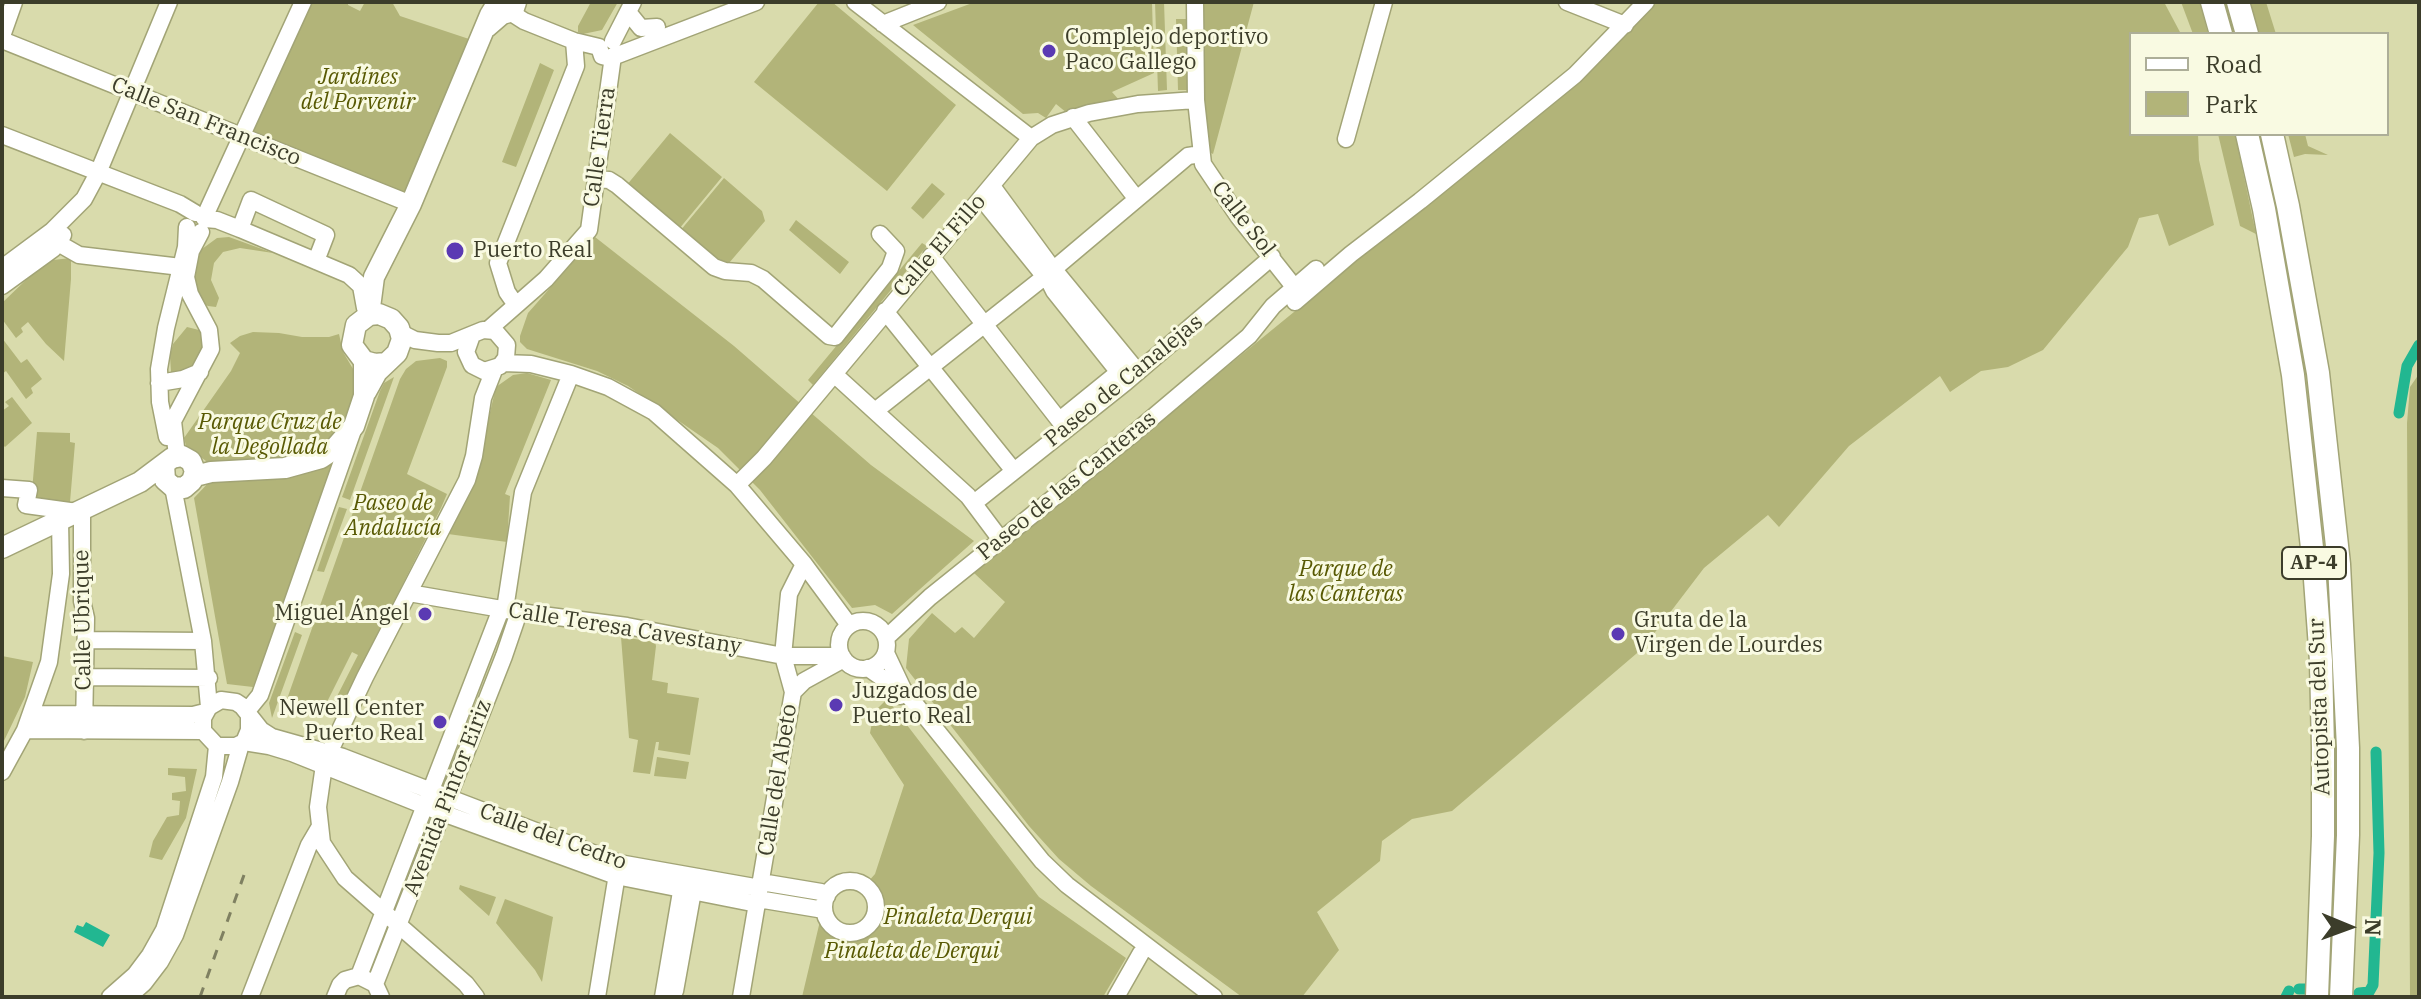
<!DOCTYPE html>
<meta charset="utf-8">
<style>
body{margin:0}
#map{position:relative;width:2421px;height:999px;overflow:hidden;background:#d9dbac;font-family:"IBM Plex Serif",serif}
canvas{display:block}
.frame{position:absolute;inset:0;border:4px solid #3c3d2a;pointer-events:none}
.legend{position:absolute;left:2129px;top:32px;width:260px;height:104px;box-sizing:border-box;background:#f9fae2;border:2px solid #adae98;margin:0;padding:10px 14px;list-style:none;font-size:24px;color:#3c3d2a}
.legend li{display:flex;align-items:center;gap:16px;height:40px}
.legend b{width:40px;border:2px solid #adae98}
.north{position:absolute;left:2309px;top:887px;width:80px;height:80px;-webkit-text-stroke:6px #f9fae2;paint-order:stroke;rotate:91deg;font-size:22px;font-weight:700;line-height:32px;text-align:center;color:#3c3d2a}
.north::after{content:'';display:block;margin:auto;width:28px;height:36px;background:#3c3d2a;clip-path:polygon(50% 0,100% 100%,50% 72%,0 100%)}
</style>
<div id="map">
<canvas width="2421" height="999"></canvas>
<div class="frame"></div>
<ul class="legend">
<li><b style="height:10px;background:#fff"></b>Road</li>
<li><b style="height:22px;background:#b2b479"></b>Park</li>
</ul>
<div class="north">N</div>
</div>
<script>
const ctx = document.querySelector('canvas').getContext('2d');
ctx.lineJoin = 'round';
function paint(path, color) { ctx.fillStyle = color; ctx.fill(path, 'evenodd'); }
const poly = rows => new Path2D(rows.map(r => 'M' + r).join(''));
function stroke(path, color, width, dash) { ctx.strokeStyle = color; ctx.lineWidth = width; ctx.lineCap = dash ? 'butt' : 'round'; ctx.setLineDash(dash || []); ctx.stroke(path); }
function write(font, color, halo, rows, align = 'center') {
  ctx.font = font + ' "IBM Plex Serif",serif'; ctx.lineWidth = 6; ctx.setLineDash([]); ctx.textBaseline = 'middle'; ctx.strokeStyle = halo; ctx.fillStyle = color; for (const [text, x, y, turn = 0] of rows) {
    ctx.save(); ctx.translate(x, y); ctx.rotate((+turn || 0) * Math.PI / 180); ctx.textAlign = isNaN(turn) ? turn : align; if (halo) ctx.strokeText(text, 0, 0); ctx.fillText(text, 0, 0); ctx.restore();
  }
}
paint(poly([
 [310,2,348,2,348,5,360,11,365,2,392,2,400,16,472,40,403,196,246,132],
 [591,2,618,2,602,30,583,34,578,32,578,26],
 [819,2,832,2,956,105,887,191,754,82],
 [975,2,1152,2,1154,73,1112,92,1119,100,1067,113,1056,104,1046,118,1038,113,1023,114,913,25],
 [1155,2,1164,2,1167,90,1158,91],
 [1201,2,1254,2,1213,154,1207,151],
 [1655,2,2164,2,2181,34,2131,34,2131,134,2198,134,2199,160,2214,225,2169,246,2158,214,2139,218,2128,247,2043,350,2008,367,1981,371,1950,392,1940,376,1849,446,1779,527,1768,515,1704,568,1643,648,1452,811,1412,819,1382,841,1380,861,1317,912,1339,950,1302,997,1242,997,1091,886,1059,859,1029,826,906,668,909,639,932,613,955,633,962,627,974,638,1005,602,974,573,1598,64],
 [2181,2,2200,2,2208,34,2193,34],
 [2249,2,2266,2,2276,34,2259,34],
 [1176,19,1187,19,1189,90,1178,90],
 [540,63,554,70,516,167,502,162],
 [670,133,722,177,679,229,626,186],
 [2218,134,2235,134,2256,234,2240,226],
 [2288,134,2305,134,2308,146,2328,155,2305,154,2294,157],
 [724,178,762,211,765,221,729,263,709,255,680,231],
 [932,183,945,194,923,219,911,208],
 [796,220,849,262,840,274,789,230],
 [229,237,273,253,240,248,223,252,214,263,211,280,219,298,216,307,208,306,202,303,191,275,202,249,217,238],
 [595,237,734,346,871,465,974,541,892,614,875,605,852,608,760,490,718,448,628,386,597,371,527,349,520,342,520,336,528,313],
 [922,243,927,246,813,385,808,380],
 [71,258,71,279,64,361,46,344,28,322,21,328,23,332,16,338,2,319,2,303,30,276,53,260],
 [187,327,199,330,203,335,204,346,191,370,175,375,171,372,170,356,173,344],
 [253,332,279,333,302,337,329,337,339,334,343,352,359,379,310,535,253,687,227,684,194,498,211,480,206,461,186,446,184,438,231,371,240,353,230,343,240,336],
 [2,338,21,363,27,359,42,379,31,388,33,393,26,399,6,371,2,374],
 [440,358,447,361,447,367,407,474,447,494,441,508,336,717,328,714,358,655,352,652,322,712,287,699,400,379,406,369,416,361],
 [527,373,551,380,505,494,510,496,507,542,448,534,473,484,496,387,513,375],
 [2419,374,2419,997,2410,997,2407,423,2410,387],
 [394,377,350,500,342,497,380,391,384,383],
 [12,397,32,423,5,447,2,444,2,411,9,406,5,402],
 [37,432,70,433,70,442,75,443,70,502,60,507,31,503],
 [339,507,347,509,324,572,317,571],
 [295,632,302,635,272,718,269,703],
 [621,637,655,642,656,646,652,680,668,683,667,693,699,698,690,755,658,750,659,742,656,742,650,774,633,772,638,740,629,738],
 [2,656,33,662,25,697,2,745],
 [887,699,1039,897,1126,958,1103,997,802,997,820,921,837,934,845,937,875,922,878,917,881,905,867,883,875,874,904,785,870,733,874,712],
 [657,757,689,762,686,779,654,776],
 [168,768,197,769,186,818,162,860,149,857,153,841,167,817,179,815,180,801,172,800,172,793,186,791,185,777,168,775],
 [460,885,496,897,489,916,459,889],
 [505,899,553,917,542,982,535,970,496,923]
]), '#b2b479');
paint(poly([
 [86,922,110,935,103,947,74,932,77,925,83,927]
]), '#22b791');
stroke(poly([
 [2399,413,2407,366,2419,345],
 [2299,989,2306,989],
 [2359,993,2369,992,2373,985,2379,853,2376,752],
 [2286,997,2289,991]
]), '#22b791', 11);
const minor = poly([
 [855,2,1031,138],
 [1195,2,1196,100,1203,164,1238,216,1295,288],
 [1567,2,1625,25],
 [510,12,524,21,574,41,599,47],
 [628,12,641,28,657,27],
 [883,24,938,2],
 [2,36,14,2],
 [2,40,411,204],
 [613,41,633,2],
 [599,47,602,56,610,58,756,2],
 [1073,117,1136,198],
 [2,135,180,204,195,213],
 [1346,139,1384,2],
 [596,179,609,180,617,185,714,267,725,271,751,273,763,279,829,336,835,337,890,268,896,251,880,234],
 [992,186,1050,265],
 [982,199,1041,272],
 [204,218,303,2],
 [205,219,217,220,240,229,349,275,361,286,365,308],
 [240,229,251,200,326,235,316,261],
 [58,243,79,255,181,267],
 [931,256,1066,429],
 [2,268,52,231,84,199,98,173,169,2],
 [1055,268,1188,156,1201,154],
 [1056,272,1138,372],
 [1049,281,1054,291,1125,380],
 [2,286,53,249,63,235],
 [1295,302,1351,254,1420,201,1575,75,1646,2],
 [516,305,507,292,498,263,576,66,574,41],
 [885,311,1014,471],
 [489,329,546,279,589,230,613,56],
 [401,333,415,340,438,343,451,343,483,330,495,331,507,345,506,358,500,366,484,371,472,365,466,352,472,335],
 [503,363,531,364,571,374,608,387,654,412,737,485,804,564,849,625],
 [834,374,968,496,1001,540],
 [159,383,183,379,200,372],
 [875,411,1043,278],
 [1061,419,1119,372],
 [167,437,160,402,159,369,166,328,186,247,187,227],
 [177,456,173,421,211,349,209,330,190,294,186,277,191,251,201,232],
 [737,485,764,458,1031,138,1052,125,1089,113,1138,104,1196,100],
 [173,487,203,641,209,707],
 [2,488,29,490,26,505,77,512],
 [974,503,1126,382,1272,257],
 [82,509,82,601,86,618,84,731],
 [409,593,519,612,627,626,783,656,842,656],
 [505,609,523,492,571,374],
 '839 645a24 24 0 1 1 48 0a24 24 0 1 1-48 0Z',
 [886,638,930,597,1133,434,1249,336,1273,306,1316,269],
 [86,640,203,641],
 [886,653,903,689,1042,861,1067,885,1214,997],
 [868,668,888,682,900,696],
 [85,677,209,678],
 [793,692,783,656,789,594,804,564],
 [247,711,260,695,353,430],
 [32,714,193,715,205,712],
 [249,717,249,730,244,742,236,746,217,746,203,731,203,718,209,707,221,700,236,702,242,706,261,730,272,737,343,757,619,863,760,888],
 [25,730,203,731],
 [244,742,269,746,292,753,440,812,616,876,757,904],
 [2,772,25,730,49,662,61,574,60,521],
 '824 907a26 26 0 1 1 52 0a26 26 0 1 1-52 0Z',
 [761,882,821,892,827,896],
 [758,899,824,910],
 [359,976,501,609],
 [375,984,504,656,519,612],
 [675,991,695,880],
 [110,997,135,975,150,955,164,930,214,777,217,746],
 [128,997,144,983,160,962,175,935,230,782,241,744],
 [250,997,309,845,319,828],
 [335,997,340,985,345,980,359,976,375,984,381,997],
 [476,997,466,984,345,878,322,843,318,807,323,772,329,753,365,677,467,480,474,456,483,398,494,370],
 [597,997,618,868],
 [663,997,683,880],
 [741,997,793,692,804,681,844,659],
 [1116,997,1141,953]
]);
const major = poly([
 [487,27,502,14,513,11,516,2],
 [369,315,374,277,411,204,490,15,498,2],
 [366,392,377,372,397,353,402,339,399,328,391,319,379,314,369,315,356,325,352,345,364,361,375,364,386,363],
 [195,476,211,472,285,468,321,458,333,450,354,426,364,396,364,361],
 [2,548,140,482,172,458,182,456,191,461,195,471,192,481,184,488,173,487,165,480,164,465]
]);
const highway = poly([
 [2212,2,2221,34],
 [2238,2,2247,34],
 [2247,134,2264,209,2293,375,2314,566,2321,661,2323,748,2323,836,2317,997],
 [2272,134,2288,206,2318,373,2339,564,2348,748,2348,835,2341,997]
]);
stroke(minor, '#a2a476', 19);
stroke(major, '#a2a476', 23);
stroke(highway, '#a2a476', 25);
stroke(minor, '#fff', 16);
stroke(major, '#fff', 20);
stroke(highway, '#fff', 22);
stroke(poly([
 [200,997,244,875]
]), '#7f8061', 3, [10, 10]);
for (const [x, y, r, color] of [
 [1049,51,8,"#5b3ab3"],
 [455,251,10,"#5b3ab3"],
 [425,614,8,"#5b3ab3"],
 [1618,634,8,"#5b3ab3"],
 [836,705,8,"#5b3ab3"],
 [440,722,8,"#5b3ab3"]
]) { const dot = new Path2D(); dot.arc(x, y, r, 0, 2 * Math.PI); ctx.fillStyle = color; ctx.fill(dot); stroke(dot, '#f9fae2', 3); }
for (const [x, y, w] of [
 [2314,563,64]
]) { const box = new Path2D(); box.roundRect(x - w / 2, y - 16, w, 32, 6); ctx.fillStyle = '#f9fae2'; ctx.fill(box); stroke(box, '#3c3d2a', 2); }
write('bold 20px', '#3c3d2a', null, [
 ["AP-4",2314,563]
]);
write('22px', '#3c3d2a', '#f9fae2', [
 ["Complejo deportivo",1065,38],
 ["Paco Gallego",1065,63],
 ["Puerto Real",473,251],
 ["Miguel Ángel",409,614,"right"],
 ["Gruta de la",1634,621],
 ["Virgen de Lourdes",1634,646],
 ["Juzgados de",852,692],
 ["Puerto Real",852,717],
 ["Newell Center",424,709,"right"],
 ["Puerto Real",424,734,"right"]
], 'left');
write('italic 22px', '#585903', '#f9fae2', [
 ["Jardínes",358,78],
 ["del Porvenir",358,103],
 ["Parque Cruz de",270,423],
 ["la Degollada",270,448],
 ["Paseo de",393,504],
 ["Andalucía",393,529],
 ["Parque de",1346,570],
 ["las Canteras",1346,595],
 ["Pinaleta Derqui",958,918],
 ["Pinaleta de Derqui",912,952]
]);
write('22px', '#3c3d2a', '#f9fae2', [
 ["Calle San Francisco",206,122,22],
 ["Calle Tierra",600,147,-82],
 ["Calle Sol",1243,219,52],
 ["Calle El Fillo",940,246,-49],
 ["Paseo de Canalejas",1124,381,-39],
 ["Paseo de las Canteras",1067,486,-39],
 ["Calle Ubrique",83,620,-91],
 ["Calle Teresa Cavestany",625,629,9],
 ["Autopista del Sur",2320,707,-92],
 ["Calle del Abeto",778,780,-81],
 ["Avenida Pintor Eiriz",448,798,-69],
 ["Calle del Cedro",553,837,20]
]);
</script>
